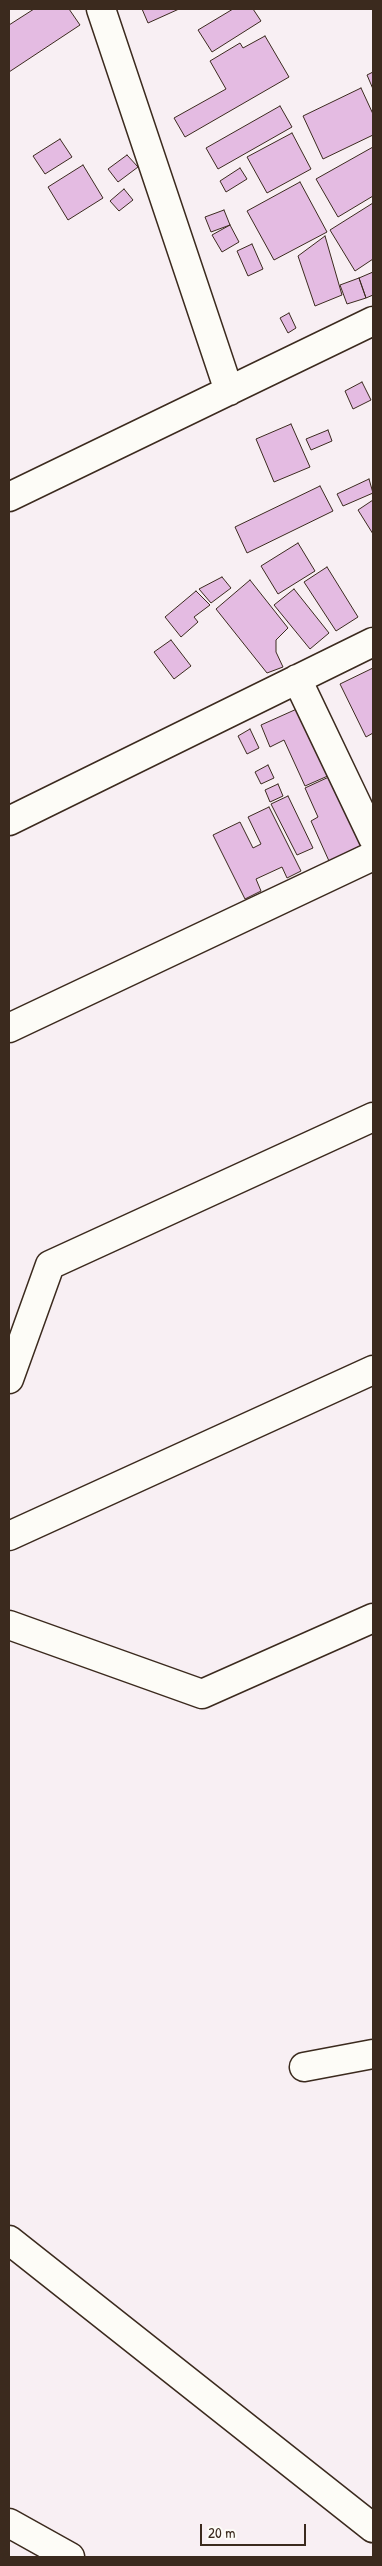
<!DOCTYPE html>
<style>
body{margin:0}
#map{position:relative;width:382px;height:2566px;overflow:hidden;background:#f8eff3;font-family:"Patrick Hand",sans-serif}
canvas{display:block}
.frame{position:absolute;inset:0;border:10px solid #3b2a1e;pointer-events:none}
.scale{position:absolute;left:200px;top:2524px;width:106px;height:22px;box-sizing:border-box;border:2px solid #3b2a1e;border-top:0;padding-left:6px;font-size:15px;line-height:18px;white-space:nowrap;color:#3b2a1e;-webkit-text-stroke:4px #fdfcf7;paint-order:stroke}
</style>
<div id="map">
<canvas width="382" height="2566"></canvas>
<div class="frame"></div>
<div class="scale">20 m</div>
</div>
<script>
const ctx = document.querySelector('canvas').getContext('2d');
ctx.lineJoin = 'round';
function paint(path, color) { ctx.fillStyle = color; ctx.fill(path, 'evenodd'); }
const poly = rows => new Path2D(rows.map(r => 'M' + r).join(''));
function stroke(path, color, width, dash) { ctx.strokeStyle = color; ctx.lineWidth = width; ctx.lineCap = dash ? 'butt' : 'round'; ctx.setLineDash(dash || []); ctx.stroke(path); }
const building = poly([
 [34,9,69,9,80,25,9,72,9,25,34,9],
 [142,9,179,9,148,23,142,9],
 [233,9,253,9,261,21,212,52,198,30,233,9],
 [265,36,289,77,185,137,174,118,226,89,210,61,240,43,243,48,265,36],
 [373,72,373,89,367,75,373,72],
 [361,88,373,114,373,135,323,159,303,116,361,88],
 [280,106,292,127,218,169,206,148,280,106],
 [292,133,311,169,267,193,247,157,292,133],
 [60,139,72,157,45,174,33,156,60,139],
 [373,147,373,196,338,217,316,179,373,147],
 [127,155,138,167,118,182,108,169,127,155],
 [83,165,103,198,68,220,48,187,83,165],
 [240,168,247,179,226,192,220,181,240,168],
 [300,182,327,232,274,260,247,211,300,182],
 [124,189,133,200,119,211,110,201,124,189],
 [373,203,373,259,355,271,330,230,373,203],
 [224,210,230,225,211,232,205,217,224,210],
 [230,225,239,242,222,252,212,235,230,225],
 [325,236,342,295,315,306,298,256,325,236],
 [252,244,263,269,248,276,237,251,252,244],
 [373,272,373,295,366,298,359,278,373,272],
 [359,278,366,298,347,304,340,285,359,278],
 [289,313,296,328,288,333,280,318,289,313],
 [362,382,371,400,353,409,345,391,362,382],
 [291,424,310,467,274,482,256,439,291,424],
 [328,430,332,441,311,450,306,439,328,430],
 [369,479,373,493,343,506,337,494,369,479],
 [320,486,333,511,247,553,235,527,320,486],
 [373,500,373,534,358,510,373,500],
 [298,543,315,571,278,594,261,566,298,543],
 [327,567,358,617,336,631,304,582,327,567],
 [222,577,231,588,211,603,199,589,222,577],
 [250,580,288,628,276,640,276,652,283,667,267,673,216,609,250,580],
 [294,589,329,633,310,649,274,605,294,589],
 [196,591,210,605,194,617,198,622,181,637,165,617,196,591],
 [171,640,191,666,174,679,154,652,171,640],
 [373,668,373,733,366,737,340,684,373,668],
 [299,708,330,775,305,786,284,740,270,747,261,725,299,708],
 [250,729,259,748,247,754,238,736,250,729],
 [268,765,274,778,261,784,255,772,268,765],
 [331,776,364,844,329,861,311,821,318,817,305,788,331,776],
 [278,784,283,796,270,802,265,790,278,784],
 [288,796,313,848,297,855,271,804,288,796],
 [269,807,301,871,287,878,282,867,256,879,261,891,245,899,213,835,240,822,253,848,261,844,248,817,269,807]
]);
paint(building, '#e4bbe2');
stroke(building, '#3b2a1e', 1);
const minor = poly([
 [101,9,229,391],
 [9,497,373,321],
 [297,679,373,838],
 [9,821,373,642],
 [9,1028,373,856],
 [9,1379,50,1265,373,1117],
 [9,1536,373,1370],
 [9,1625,202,1694,373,1618],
 [304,2067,373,2054],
 [9,2240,373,2528],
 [9,2523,70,2557]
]);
stroke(minor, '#3b2a1e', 31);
stroke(minor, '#fdfcf7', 28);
</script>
